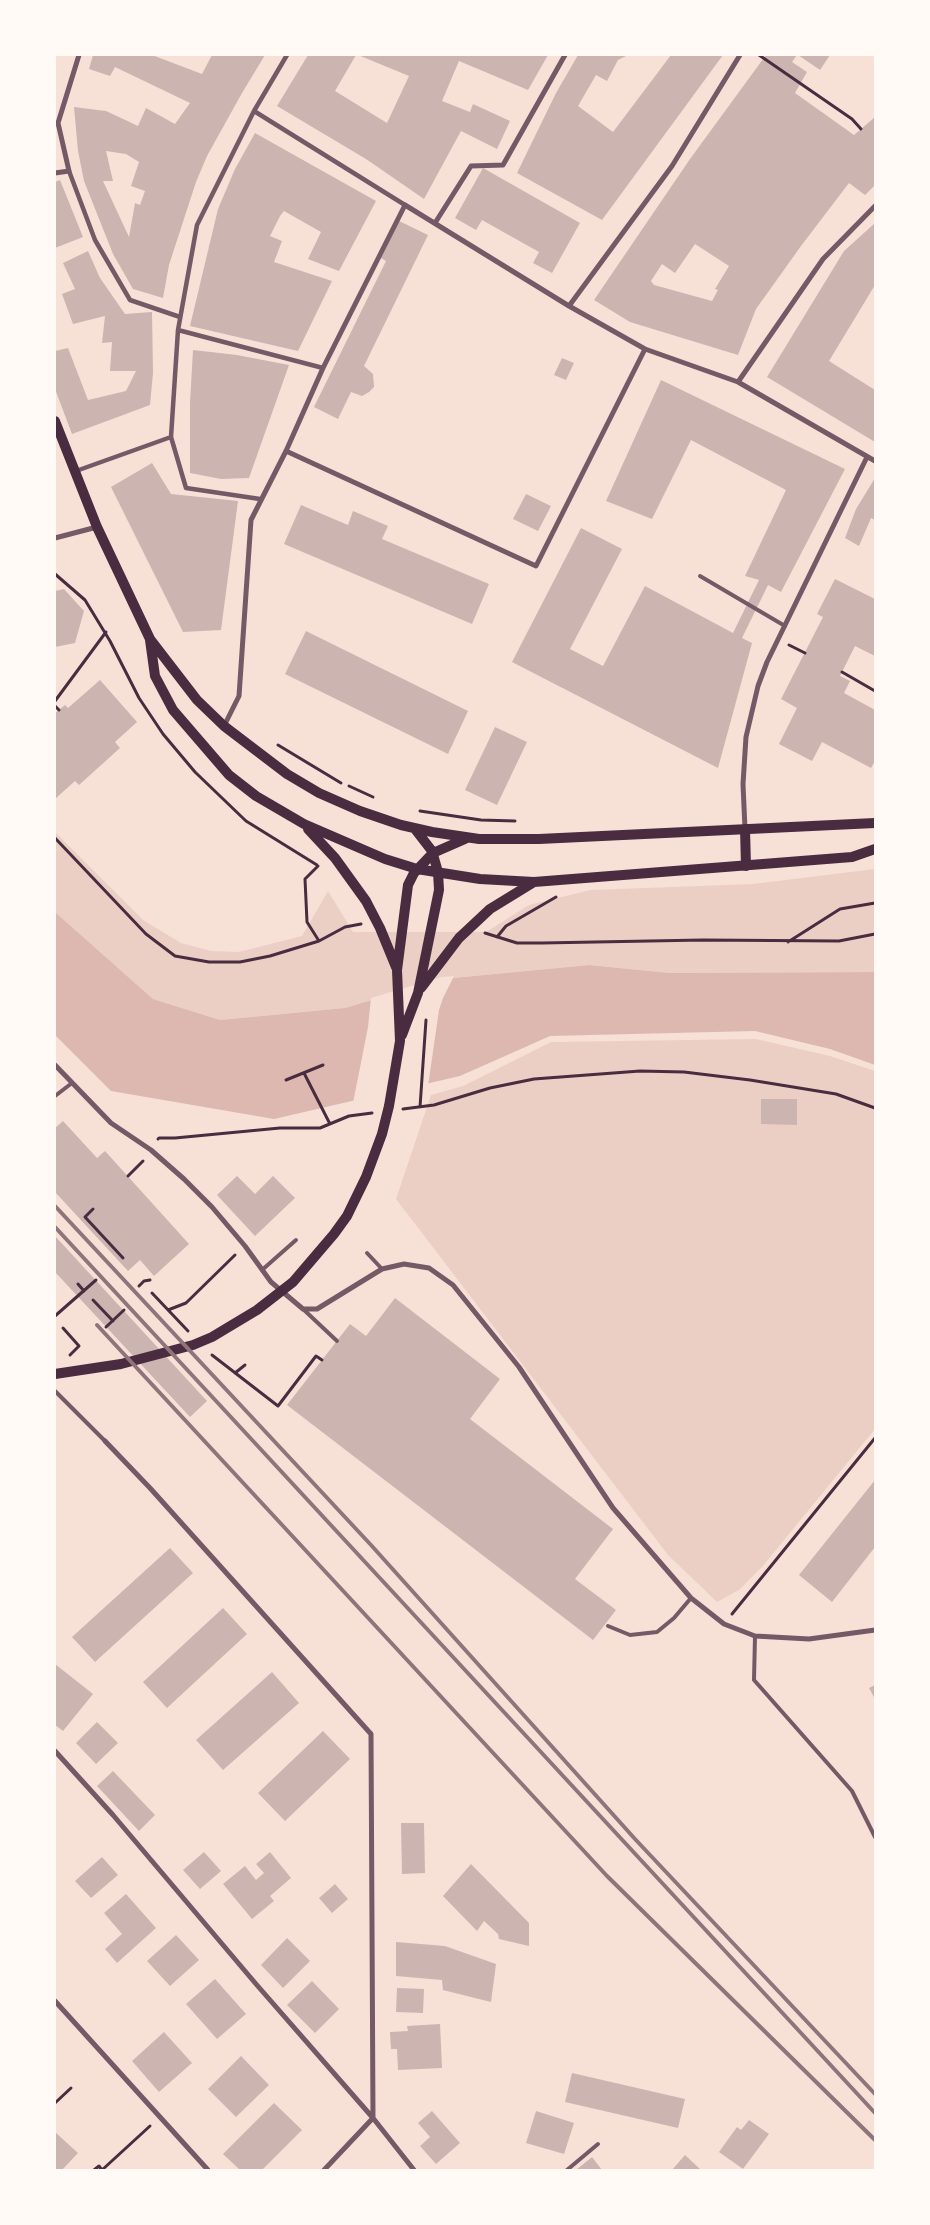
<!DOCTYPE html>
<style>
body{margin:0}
#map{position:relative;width:930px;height:2225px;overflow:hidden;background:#f7e1d7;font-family:"Varela Round",sans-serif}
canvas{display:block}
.frame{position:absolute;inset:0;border:56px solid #fffaf5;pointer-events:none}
</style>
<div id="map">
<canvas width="930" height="2225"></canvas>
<div class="frame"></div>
</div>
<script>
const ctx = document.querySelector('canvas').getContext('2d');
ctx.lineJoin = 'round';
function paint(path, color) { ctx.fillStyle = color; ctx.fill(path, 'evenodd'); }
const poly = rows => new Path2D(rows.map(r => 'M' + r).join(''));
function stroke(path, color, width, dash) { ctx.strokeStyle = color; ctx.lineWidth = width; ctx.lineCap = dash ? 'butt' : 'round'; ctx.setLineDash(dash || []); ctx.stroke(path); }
paint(poly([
 [55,832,143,920,181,943,211,951,239,952,302,936,328,891,353,932,486,932,529,905,590,890,753,884,875,869,875,972,670,973,589,965,443,979,345,1008,220,1020,153,999,55,912],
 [756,1039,830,1056,875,1071,875,1429,762,1567,739,1590,717,1602,668,1555,396,1199,431,1095,463,1086,551,1042]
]), '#ebcfc5');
paint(poly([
 [55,912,153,999,220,1020,345,1008,443,979,589,965,670,973,875,972,875,1065,830,1049,755,1031,550,1036,460,1076,274,1119,111,1091,55,1035]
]), '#dcb8b0');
paint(poly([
 [454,976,443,998,439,1010,428,1086,353,1103,368,1027,371,998,442,977]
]), '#f7e1d7');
paint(poly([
 [93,55,152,55,202,74,212,55,265,55,242,93,207,156,196,182,169,265,163,298,133,289,113,254,84,181,78,151,74,107,106,111,138,126,146,108,175,124,190,103,115,67,110,76,89,69],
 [106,151,126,154,139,162,131,186,145,191,140,205,135,203,129,237,103,181,113,181],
 [308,55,356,55,335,91,387,123,409,76,358,55,548,55,528,90,459,61,442,101,470,112,473,104,510,121,497,149,461,131,424,199,366,159,277,106],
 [578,55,628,55,618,60,607,81,596,75,578,106,613,132,671,55,723,55,602,220,517,173,556,93],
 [766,55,797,55,792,62,807,72,795,93,854,135,875,117,875,185,865,195,849,183,801,246,756,309,738,355,630,322,594,300,690,159],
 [695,244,729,266,715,289,718,290,712,301,654,285,651,281,662,264,675,273],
 [798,55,830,55,820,70],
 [255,133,376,201,339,271,308,259,321,232,284,211,280,216,270,236,282,241,274,262,332,281,298,351,190,326,218,209,235,169],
 [483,168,580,223,552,273,533,263,539,252,482,220,476,230,455,218],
 [60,180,83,237,55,248,55,182],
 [399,221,428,235,364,366,373,374,374,387,369,392,362,396,351,392,338,419,314,407,386,261,381,258],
 [875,223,875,285,829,361,875,390,875,442,767,377,844,251],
 [88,251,100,278,125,314,152,312,153,373,150,405,72,434,55,389,55,351,68,348,88,400,126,391,136,371,110,371,112,342,102,343,105,316,73,324,62,294,75,289,63,263],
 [193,350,237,355,289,365,249,478,221,479,190,473,190,402],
 [562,358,574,363,566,380,554,375],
 [661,380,845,469,781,592,768,585,742,638,752,643,718,768,512,662,581,528,622,549,570,649,603,666,645,586,733,633,759,580,745,576,786,490,691,440,652,519,606,501],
 [152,463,171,494,238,501,221,630,183,632,111,487],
 [875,478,875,520,871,518,859,546,845,538,856,509],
 [526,494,551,506,538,531,513,519],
 [301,505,348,525,353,511,388,526,382,539,489,584,472,624,284,544],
 [835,579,875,599,875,656,855,646,840,676,850,681,844,693,875,710,875,761,871,768,822,742,812,761,779,744,797,708,781,699,823,617,817,614],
 [64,589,84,611,75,643,55,647,55,591],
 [306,631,468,711,448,754,285,674],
 [100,680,137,722,115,742,120,748,79,785,75,781,55,799,55,713,65,705,68,708],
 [495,727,527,742,497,805,465,790],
 [761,1099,797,1099,797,1125,761,1124],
 [63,1121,97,1158,105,1151,189,1244,154,1276,140,1260,128,1271,55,1192,55,1128],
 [237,1176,255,1194,273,1176,295,1198,255,1236,217,1195],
 [55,1236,207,1401,190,1417,55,1272],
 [395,1298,500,1379,470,1419,613,1529,575,1579,616,1610,593,1640,287,1405,350,1324,366,1336],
 [875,1480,875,1547,832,1602,799,1575],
 [170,1548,193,1573,95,1662,72,1637],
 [223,1608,247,1634,167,1708,143,1682],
 [55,1664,93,1694,63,1731,55,1725],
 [272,1672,299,1703,223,1770,196,1740],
 [875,1685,875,1699,869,1688],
 [97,1722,118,1743,96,1764,76,1743],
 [323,1731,350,1759,285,1821,258,1793],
 [113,1771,155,1815,139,1831,97,1786],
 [401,1823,424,1823,425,1873,402,1874],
 [204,1852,221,1871,200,1889,183,1870],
 [270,1852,291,1878,270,1896,274,1901,252,1919,223,1884,245,1866,256,1880,264,1873,256,1864],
 [102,1857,118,1875,91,1898,75,1881],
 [471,1864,529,1923,529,1946,499,1939,498,1934,484,1921,477,1931,443,1896],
 [335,1884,348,1899,332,1913,319,1898],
 [126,1894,156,1928,117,1963,105,1949,122,1934,104,1913],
 [176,1935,199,1960,170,1986,147,1961],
 [287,1938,310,1961,283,1988,261,1965],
 [396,1942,445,1946,496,1964,491,2002,443,1990,442,1980,396,1976],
 [215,1979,246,2014,217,2039,186,2004],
 [312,1981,339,2009,315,2033,287,2005],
 [397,1988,424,1989,423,2013,396,2012],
 [440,2024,442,2068,398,2070,397,2049,391,2049,390,2032,408,2031,407,2026],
 [164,2032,192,2063,159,2092,132,2061],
 [241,2056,269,2085,236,2117,208,2089],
 [572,2073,685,2099,678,2128,565,2102],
 [274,2103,302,2130,262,2170,240,2170,223,2154],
 [432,2111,460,2143,436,2164,420,2146,430,2137,418,2123],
 [536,2111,574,2123,564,2154,526,2143],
 [749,2120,769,2134,743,2169,719,2152,737,2127,741,2130],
 [55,2132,78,2153,62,2170,55,2170],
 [685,2155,701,2170,672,2170],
 [592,2157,602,2170,576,2170]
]), '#ccb4b1');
stroke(poly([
 [759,55,852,119,861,129],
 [55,574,85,600,110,641,139,698,163,734,195,772,246,821,317,865],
 [789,645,805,653],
 [842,672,875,691],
 [55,701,106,632],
 [55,706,59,710],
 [278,745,341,783],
 [349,786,373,797],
 [420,811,481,820,515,821],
 [55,838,146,934,175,956,209,962,240,962,270,956,319,941,345,927,361,924],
 [318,866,305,879,307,922,319,941],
 [485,933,517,943,542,943,703,940,839,941,875,934],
 [497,937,506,926,556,897],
 [788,942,840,909,875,903],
 [304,1073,330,1124],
 [286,1080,323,1065],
 [420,1107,426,1020],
 [403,1109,434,1105,490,1088,534,1079,640,1071,684,1072,750,1080,836,1094,875,1108],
 [158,1139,159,1138,175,1138,280,1128,320,1128,349,1116,372,1113],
 [128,1176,143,1161],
 [93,1209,85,1217,123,1258],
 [78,1284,84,1291],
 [139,1286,144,1281,150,1280],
 [152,1293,188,1331],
 [93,1300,113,1321],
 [168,1310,186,1303,235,1255],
 [55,1316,96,1280],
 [106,1327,124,1310],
 [63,1328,79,1346,70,1355],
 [212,1355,278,1406,316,1356,322,1360],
 [235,1373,245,1365],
 [732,1614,875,1438],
 [55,2103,71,2088],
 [94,2170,99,2166,102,2170,150,2126]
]), '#4a2c40', 3);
stroke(poly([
 [700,576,785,626],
 [55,1096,72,1083],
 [367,1253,382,1269],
 [262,1270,296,1240],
 [303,1309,337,1341],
 [55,1391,105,1441],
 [608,1626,630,1635,657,1632,674,1618,691,1598],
 [755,1636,754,1680,852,1791,875,1837],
 [567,2170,598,2144]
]), '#755966', 4);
stroke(poly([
 [254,111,405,205],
 [69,171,95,240,130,300,180,317],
 [178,330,323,368],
 [76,471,171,437],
 [260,499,186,488,171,437,178,330,197,225,254,111,287,55]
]), '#755966', 4.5);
stroke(poly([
 [55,173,69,171,58,123,79,55],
 [435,223,471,166,503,165,565,55],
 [569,306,672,166,740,55],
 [645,349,738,382,875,461],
 [738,382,823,259,875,206],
 [55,538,97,527],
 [224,726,239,696,251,520,286,451,323,368,405,205,569,306,645,349,536,566,286,451],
 [745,829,743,784,746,737,758,686,767,662,867,457],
 [55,1065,111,1123,151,1150,184,1179,212,1207,245,1246,271,1282,303,1309,317,1309,382,1269,404,1264,429,1268,453,1285,519,1367,613,1508,691,1598,724,1624,755,1636,809,1639,875,1630],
 [105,1441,150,1488,371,1734,373,2118],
 [55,1751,113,1815,256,1984,373,2118,414,2170],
 [55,2001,208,2170],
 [324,2170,373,2118]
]), '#755966', 5);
stroke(poly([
 [55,421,97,527,150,639,197,700,224,726,287,774,319,793,360,811,401,825,432,832,479,839,539,839,875,823],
 [150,640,155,676,173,710,229,775,256,796,304,824,385,859,417,869,480,879,534,882,852,857,875,849],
 [308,829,335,858,366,901,380,928,396,967],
 [745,829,746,866],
 [421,988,459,938,490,909,534,882],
 [402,1035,418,993,439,890,438,872,432,851,415,829],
 [55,1374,121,1364,193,1345,212,1337,257,1310,293,1282,334,1234,347,1216,366,1177,382,1134,389,1106,400,1041,397,970,408,885,414,873,433,853,465,839]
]), '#4a2c40', 10);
stroke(poly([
 [55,1206,371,1545,635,1839,875,2094],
 [55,1227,875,2113],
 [97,1325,607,1876,875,2140]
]), '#8f747c', 4);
</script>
